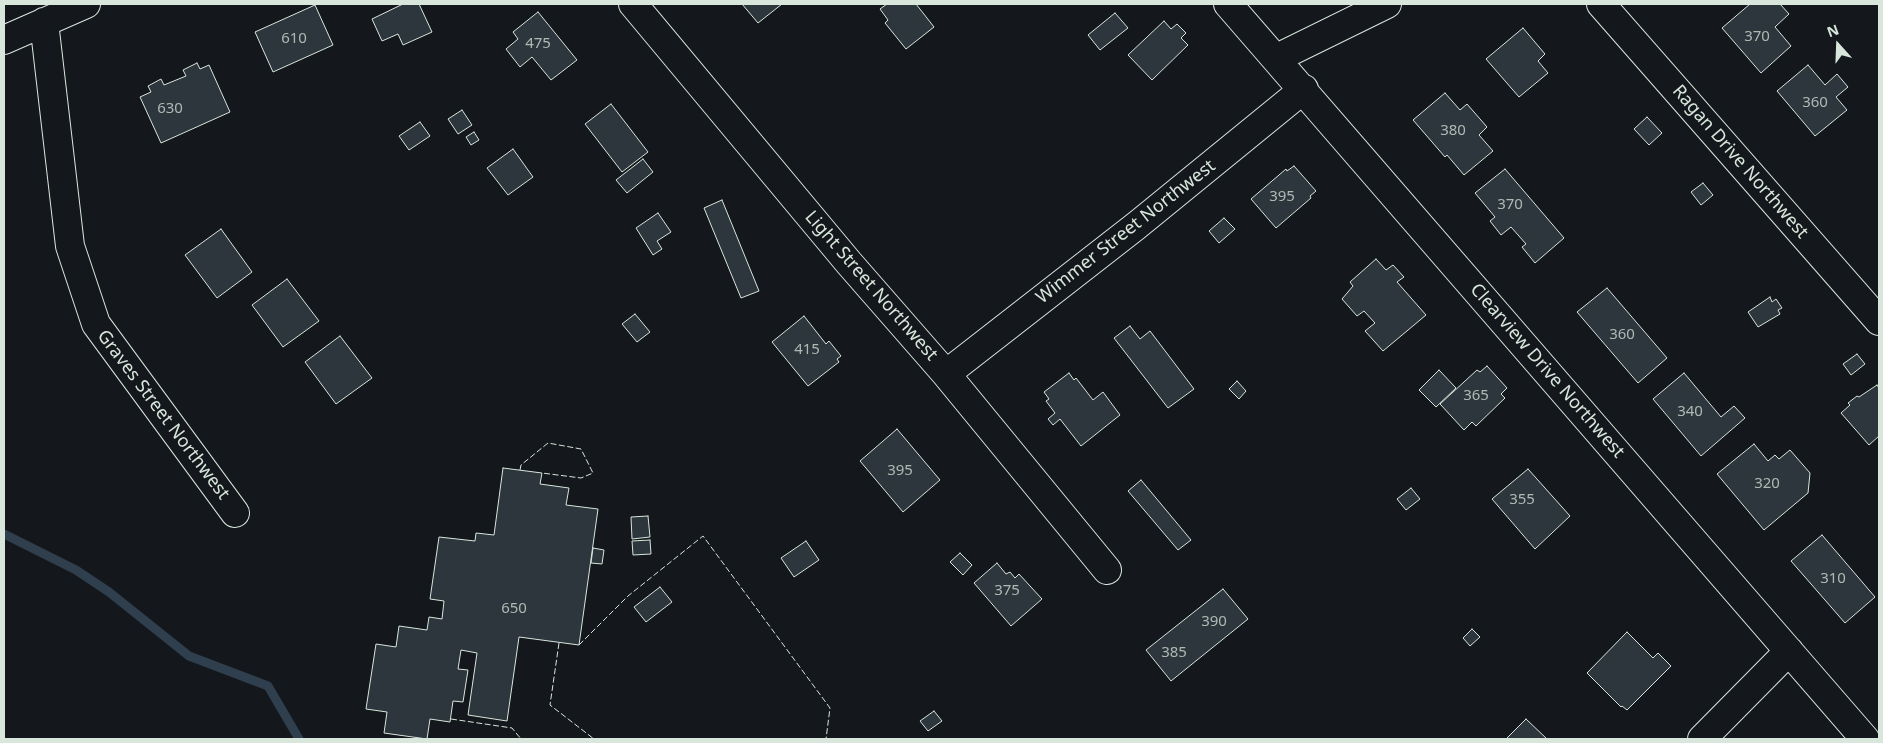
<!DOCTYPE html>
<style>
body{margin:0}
#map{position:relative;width:1883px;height:743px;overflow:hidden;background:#14181c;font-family:"Noto Sans",sans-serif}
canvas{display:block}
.frame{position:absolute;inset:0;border:5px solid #d8e6dc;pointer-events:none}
.north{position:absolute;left:1813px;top:20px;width:50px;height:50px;-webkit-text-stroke:4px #14181c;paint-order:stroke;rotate:340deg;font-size:14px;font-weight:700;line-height:20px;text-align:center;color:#d8e6dc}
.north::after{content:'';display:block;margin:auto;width:18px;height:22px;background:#d8e6dc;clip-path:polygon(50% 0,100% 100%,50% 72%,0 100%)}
</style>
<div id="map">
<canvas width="1883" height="743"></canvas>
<div class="frame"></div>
<div class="north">N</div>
</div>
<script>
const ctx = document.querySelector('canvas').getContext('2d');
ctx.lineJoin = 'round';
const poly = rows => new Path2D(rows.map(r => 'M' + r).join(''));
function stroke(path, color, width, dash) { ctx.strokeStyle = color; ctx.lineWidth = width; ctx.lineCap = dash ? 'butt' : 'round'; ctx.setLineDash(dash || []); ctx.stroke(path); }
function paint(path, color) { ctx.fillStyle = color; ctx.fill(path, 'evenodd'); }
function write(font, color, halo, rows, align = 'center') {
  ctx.font = font + ' "Noto Sans",sans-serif'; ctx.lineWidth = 4; ctx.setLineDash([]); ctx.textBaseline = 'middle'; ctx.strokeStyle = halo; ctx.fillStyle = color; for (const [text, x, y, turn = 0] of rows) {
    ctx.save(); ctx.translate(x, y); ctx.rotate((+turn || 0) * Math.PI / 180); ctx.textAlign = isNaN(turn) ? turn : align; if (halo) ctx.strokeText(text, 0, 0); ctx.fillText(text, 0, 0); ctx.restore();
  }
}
stroke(poly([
 [4,534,76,570,109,592,189,656,268,686,299,739]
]), '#2f3f4d', 9);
const building = poly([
 [403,4,419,4,432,32,403,45,398,34,382,41,372,19,403,4],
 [742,4,782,4,758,23,742,4],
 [887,4,916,4,934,27,906,49,885,23,888,20,880,9,887,4],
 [1750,4,1780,4,1789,14,1775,27,1791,46,1761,73,1722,28,1750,4],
 [315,5,333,45,273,72,255,32,315,5],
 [538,12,577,60,551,80,532,57,520,67,506,49,518,39,513,32,538,12],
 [1115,13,1128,28,1100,50,1088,35,1115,13],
 [1164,21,1171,29,1177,24,1186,33,1181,38,1188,45,1152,80,1128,55,1164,21],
 [1523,28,1545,54,1538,61,1548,73,1519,97,1486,59,1523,28],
 [197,63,200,69,209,65,230,112,161,143,140,97,151,92,148,86,161,79,164,85,186,76,183,70,197,63],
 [1808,65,1825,85,1837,74,1848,87,1836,97,1847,110,1815,136,1777,91,1808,65],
 [1445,93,1460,110,1467,104,1487,127,1479,135,1493,151,1464,175,1447,155,1445,157,1413,120,1445,93],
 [611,104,648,152,622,172,585,124,611,104],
 [462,110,472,125,458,134,448,119,462,110],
 [1647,117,1662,133,1649,145,1634,129,1647,117],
 [420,122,430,136,409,150,399,136,420,122],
 [474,132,479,140,471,145,466,137,474,132],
 [513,149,533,177,508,195,487,168,513,149],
 [643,159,653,172,627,193,616,180,643,159],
 [1294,166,1316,191,1310,196,1311,198,1276,228,1251,199,1286,169,1287,171,1294,166],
 [1505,169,1564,238,1535,263,1522,247,1526,244,1511,227,1501,235,1490,221,1495,217,1475,193,1505,169],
 [1703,183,1713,195,1701,205,1691,192,1703,183],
 [722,200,759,291,741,298,704,208,722,200],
 [658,213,671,232,657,241,662,249,653,255,636,228,658,213],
 [1224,218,1235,229,1219,243,1209,231,1224,218],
 [221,229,252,272,217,298,185,255,221,229],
 [1376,259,1386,270,1393,265,1404,277,1397,282,1426,315,1383,351,1365,331,1375,323,1364,311,1357,316,1342,299,1353,286,1350,282,1376,259],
 [287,279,319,321,283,347,252,305,287,279],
 [1607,288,1667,358,1638,383,1577,312,1607,288],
 [1770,297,1772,302,1776,299,1782,308,1778,310,1780,314,1758,327,1748,312,1770,297],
 [635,314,650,332,637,342,622,324,635,314],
 [804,316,826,344,829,341,841,356,837,359,839,362,808,386,772,342,804,316],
 [1130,326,1140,339,1150,331,1194,389,1168,408,1114,338,1130,326],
 [340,336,372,378,336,404,305,362,340,336],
 [1857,354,1865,364,1851,375,1843,364,1857,354],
 [1487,366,1507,388,1501,394,1505,398,1476,426,1472,422,1464,430,1440,404,1477,370,1480,372,1487,366],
 [1439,370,1456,388,1436,407,1419,390,1439,370],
 [1069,373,1074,380,1076,378,1093,400,1103,392,1120,415,1081,446,1060,419,1053,425,1048,419,1055,413,1046,401,1049,399,1044,392,1069,373],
 [1684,373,1721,417,1734,406,1745,418,1701,456,1653,399,1684,373],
 [1237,381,1246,391,1239,399,1229,389,1237,381],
 [1877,385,1879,388,1879,436,1869,445,1841,413,1850,405,1848,403,1857,396,1859,397,1877,385],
 [897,429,940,480,903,512,860,461,897,429],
 [1754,444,1768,461,1775,455,1779,459,1790,450,1810,473,1808,493,1764,530,1717,474,1754,444],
 [503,468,542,473,540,484,569,488,566,505,598,509,579,645,519,637,507,721,468,715,477,653,461,650,458,669,468,670,463,702,453,701,450,722,430,719,427,739,384,733,387,712,366,709,376,644,396,647,399,626,427,630,429,617,442,619,444,601,430,599,439,537,475,541,476,533,494,535,503,468],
 [1528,469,1570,516,1535,549,1492,499,1528,469],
 [1141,480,1191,540,1178,550,1128,491,1141,480],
 [1411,488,1420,499,1406,510,1397,499,1411,488],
 [648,516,650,537,632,539,631,517,648,516],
 [1822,535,1875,597,1845,623,1791,561,1822,535],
 [650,540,651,554,633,555,632,541,650,540],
 [806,541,819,560,794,577,781,558,806,541],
 [593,548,604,550,602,564,591,563,593,548],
 [960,553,972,565,963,575,950,562,960,553],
 [997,563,1006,574,1010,572,1015,578,1019,574,1042,599,1011,626,974,583,997,563],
 [660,587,672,602,646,622,634,607,660,587],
 [1223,589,1248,619,1171,681,1146,650,1223,589],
 [1472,629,1480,637,1470,646,1463,638,1472,629],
 [1627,632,1653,658,1658,653,1671,666,1627,710,1622,706,1621,707,1587,673,1627,632],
 [934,711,942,721,928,731,920,721,934,711],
 [1526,719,1547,739,1506,739,1526,719]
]);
paint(building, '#2c363c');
stroke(building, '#d8e6dc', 1);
const minor = poly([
 [633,4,849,263,946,374,1107,570],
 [1228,4,1865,739],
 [1601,4,1879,321],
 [44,22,70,246,96,324,235,513],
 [4,40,86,4],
 [1277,58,1387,4],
 [946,374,1136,226,1304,89],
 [1702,739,1789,651]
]);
stroke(minor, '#d8e6dc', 30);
stroke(minor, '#14181c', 28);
stroke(poly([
 [520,470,521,465,548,443,581,449,593,473,581,478,542,473],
 [559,643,550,705,594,739],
 [579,645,628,596,703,536,830,708,826,739],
 [451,719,512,728,521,739]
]), '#d8e6dc', 1, [6, 2.5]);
write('15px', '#adbab4', null, [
 ["370",1757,37],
 ["610",294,39],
 ["475",538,44],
 ["360",1815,103],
 ["630",170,109],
 ["380",1453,131],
 ["395",1282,197],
 ["370",1510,205],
 ["360",1622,335],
 ["415",807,350],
 ["365",1476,396],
 ["340",1690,412],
 ["395",900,471],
 ["320",1767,484],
 ["355",1522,500],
 ["310",1833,579],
 ["375",1007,591],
 ["650",514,609],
 ["390",1214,622],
 ["385",1174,653]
]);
write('18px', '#d8e6dc', '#14181c', [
 ["Ragan Drive Northwest",1740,162,49],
 ["Wimmer Street Northwest",1126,232,-38],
 ["Light Street Northwest",871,286,49],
 ["Clearview Drive Northwest",1547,371,49],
 ["Graves Street Northwest",163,415,53]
]);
</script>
